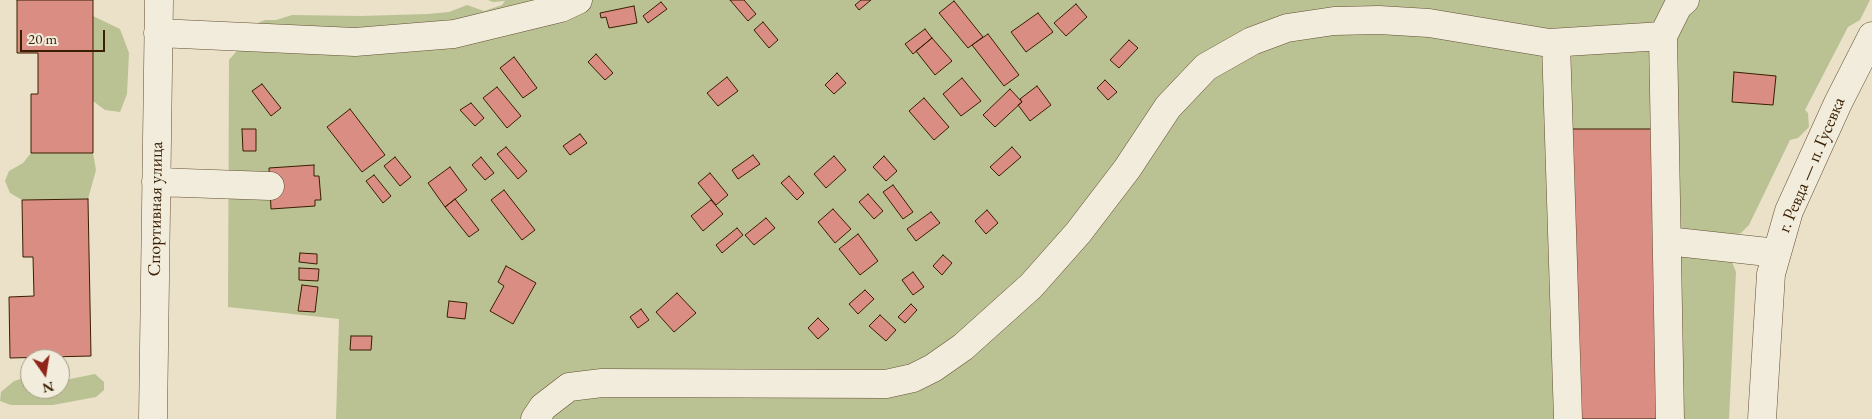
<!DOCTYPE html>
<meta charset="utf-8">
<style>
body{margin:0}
#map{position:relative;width:1872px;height:419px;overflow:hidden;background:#eae1c8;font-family:"EB Garamond",serif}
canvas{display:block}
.north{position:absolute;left:20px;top:349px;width:50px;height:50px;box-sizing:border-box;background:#f1ecdb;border:1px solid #a79a84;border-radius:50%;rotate:167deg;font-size:14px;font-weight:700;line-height:20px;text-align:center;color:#391e01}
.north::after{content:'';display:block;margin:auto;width:18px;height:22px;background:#8f2418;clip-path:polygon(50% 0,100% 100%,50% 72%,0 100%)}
.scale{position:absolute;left:20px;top:30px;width:85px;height:22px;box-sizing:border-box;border:2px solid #391e01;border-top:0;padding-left:6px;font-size:15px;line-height:18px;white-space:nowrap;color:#391e01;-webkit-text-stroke:4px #f1ecdb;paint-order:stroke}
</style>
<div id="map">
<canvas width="1872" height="419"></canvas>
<div class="north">N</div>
<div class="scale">20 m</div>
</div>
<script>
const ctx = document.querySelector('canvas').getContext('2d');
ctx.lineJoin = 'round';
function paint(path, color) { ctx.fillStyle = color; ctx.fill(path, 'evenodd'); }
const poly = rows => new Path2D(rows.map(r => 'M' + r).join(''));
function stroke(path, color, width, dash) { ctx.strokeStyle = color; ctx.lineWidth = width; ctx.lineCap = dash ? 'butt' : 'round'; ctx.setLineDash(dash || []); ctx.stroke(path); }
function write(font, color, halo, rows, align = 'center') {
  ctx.font = font + ' "EB Garamond",serif'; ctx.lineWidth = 4; ctx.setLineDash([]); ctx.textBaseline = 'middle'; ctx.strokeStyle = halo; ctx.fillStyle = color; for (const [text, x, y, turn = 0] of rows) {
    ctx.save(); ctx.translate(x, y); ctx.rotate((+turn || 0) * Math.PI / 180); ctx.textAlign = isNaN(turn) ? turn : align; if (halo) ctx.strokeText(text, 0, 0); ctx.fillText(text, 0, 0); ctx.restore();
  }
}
paint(poly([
 [488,0,1870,0,1860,20,1848,27,1805,110,1808,113,1809,127,1798,138,1790,140,1749,225,1741,233,1734,235,1731,259,1736,272,1729,419,336,419,339,319,228,307,229,60,240,47,244,28,265,20,276,20,292,15,360,16,428,14,449,12,467,5,484,11,502,5,505,1,493,2],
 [93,16,120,29,129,53,127,94,120,112,105,110,93,101],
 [31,153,93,153,96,170,88,199,22,200,10,193,5,181,9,171,23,163],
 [95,374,104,382,104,390,96,397,53,405,11,405,0,401,1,392,14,381,30,376,30,389,60,389,60,376,70,379]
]), '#bac294');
const building = poly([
 [17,0,93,0,93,153,31,153,31,94,38,94,38,53,17,53,17,0],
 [730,0,744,0,756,14,748,21,730,0],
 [861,0,871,0,859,10,855,5,861,0],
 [954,1,983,37,968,48,939,13,954,1],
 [661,2,667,9,648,23,643,16,661,2],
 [1076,4,1087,17,1066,36,1054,23,1076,4],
 [634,6,637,23,609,28,606,17,601,18,600,13,634,6],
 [1038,13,1053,32,1026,52,1011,32,1038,13],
 [763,22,778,40,769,48,754,30,763,22],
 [925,29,932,38,913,54,905,44,925,29],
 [988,34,1019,75,1004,86,972,45,988,34],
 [932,38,952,61,935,75,916,51,932,38],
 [1129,40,1138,48,1119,68,1110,60,1129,40],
 [596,54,613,73,605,80,588,62,596,54],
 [514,57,537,88,523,98,500,68,514,57],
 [1734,72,1776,76,1773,105,1732,102,1734,72],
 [837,73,846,83,834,94,825,85,837,73],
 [727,77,738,91,718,106,707,93,727,77],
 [962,78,981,101,961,116,943,94,962,78],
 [1105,80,1117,92,1108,100,1097,88,1105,80],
 [262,84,281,108,271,116,252,91,262,84],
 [1037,86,1051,105,1030,121,1018,105,1022,102,1020,99,1037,86],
 [497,87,521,116,507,128,483,98,497,87],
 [1010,89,1022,102,995,127,983,115,1010,89],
 [924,98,949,127,934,140,909,111,924,98],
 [471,103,484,118,475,126,460,110,471,103],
 [350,109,385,155,362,172,327,127,350,109],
 [242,129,256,129,256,151,243,151,242,129],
 [1569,129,1655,129,1661,419,1575,419,1569,129],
 [580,134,587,143,570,155,563,146,580,134],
 [506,147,527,171,518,179,497,154,506,147],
 [1012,147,1021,157,999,176,990,167,1012,147],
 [753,155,760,164,738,179,732,170,753,155],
 [834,156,846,170,826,188,814,174,834,156],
 [884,156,897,171,886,181,873,167,884,156],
 [395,157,411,177,400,186,384,166,395,157],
 [481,157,494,173,485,180,472,165,481,157],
 [314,165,314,176,319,176,321,200,315,200,315,206,271,209,269,168,314,165],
 [450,167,467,190,445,207,428,183,450,167],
 [710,173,728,195,716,205,698,183,710,173],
 [374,175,391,196,383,203,366,181,374,175],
 [789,176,804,193,797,200,781,183,789,176],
 [893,185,913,212,903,219,883,192,893,185],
 [504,190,535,230,522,240,491,200,504,190],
 [868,194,883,211,874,219,859,202,868,194],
 [88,199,91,356,10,358,9,297,34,296,33,257,23,257,22,200,88,199],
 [455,199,479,230,469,237,445,207,455,199],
 [711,200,723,214,703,231,691,216,711,200],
 [833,209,851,229,835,243,818,222,833,209],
 [987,210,998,223,986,234,975,221,987,210],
 [931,212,940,223,916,241,907,229,931,212],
 [766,218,775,228,754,245,745,235,766,218],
 [737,228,743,235,722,253,716,245,737,228],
 [858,234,878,261,860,275,839,249,858,234],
 [300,253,317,254,317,264,299,262,300,253],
 [943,255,952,263,942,275,933,266,943,255],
 [506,266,536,283,513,324,490,311,504,286,498,282,506,266],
 [299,268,319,269,318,281,299,280,299,268],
 [913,272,924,287,913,295,902,280,913,272],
 [302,285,318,287,315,312,298,311,302,285],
 [865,290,874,299,858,314,849,304,865,290],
 [677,293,696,313,674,332,656,312,677,293],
 [449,301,467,303,465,319,447,317,449,301],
 [911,304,917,310,905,323,898,317,911,304],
 [641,309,649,320,638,328,630,317,641,309],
 [880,315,896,330,886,341,869,326,880,315],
 [818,318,829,329,818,339,808,328,818,318],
 [351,336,372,336,371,350,350,350,351,336]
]);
paint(building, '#da8e83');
stroke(building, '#391e01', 1);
const minor = poly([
 [158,33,355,42,454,34,561,8,578,0],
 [1663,36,1670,419],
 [1556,43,1568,419],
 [156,182,270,186],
 [1667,241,1777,253],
 [153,419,159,0],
 [535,419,543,407,569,387,602,383,886,384,913,378,933,368,963,347,1031,286,1078,233,1127,169,1168,107,1206,67,1252,41,1287,28,1334,21,1379,20,1429,23,1549,43,1663,36,1678,6,1685,0],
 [1762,419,1771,274,1789,211,1838,103,1872,36]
]);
stroke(minor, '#654f33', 29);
stroke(minor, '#f1ecdb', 28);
write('18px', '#391e01', '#f1ecdb', [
 ["г. Ревда — п. Гусевка",1812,165,-67],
 ["Спортивная улица",156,209,-89]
]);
</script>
